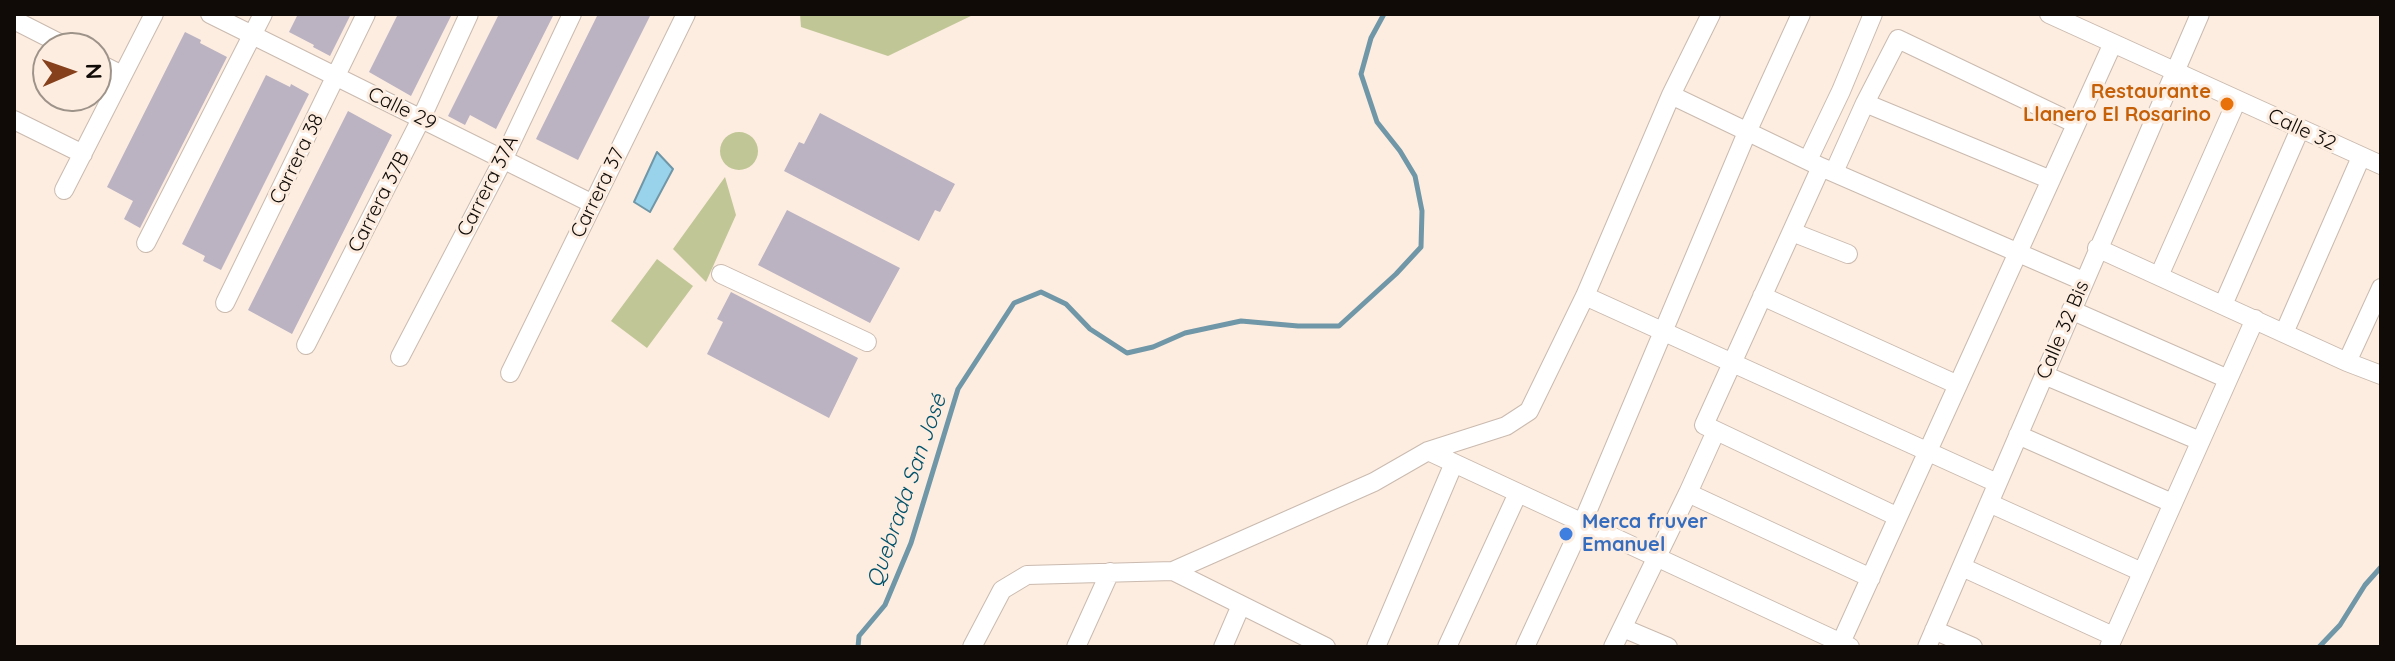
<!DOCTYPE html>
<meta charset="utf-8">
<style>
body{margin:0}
#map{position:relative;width:2395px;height:661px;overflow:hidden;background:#fdede0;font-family:Quicksand,sans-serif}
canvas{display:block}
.frame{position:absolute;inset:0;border:16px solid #100b07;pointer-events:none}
.north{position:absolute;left:32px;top:32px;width:80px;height:80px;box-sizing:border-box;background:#fdede0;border:2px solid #9e9389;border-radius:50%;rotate:88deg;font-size:22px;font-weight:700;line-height:32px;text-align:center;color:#100b07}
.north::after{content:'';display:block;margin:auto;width:28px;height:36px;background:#86401b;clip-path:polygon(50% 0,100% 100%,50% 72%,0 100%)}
</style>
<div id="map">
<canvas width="2395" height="661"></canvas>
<div class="frame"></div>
<div class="north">N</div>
</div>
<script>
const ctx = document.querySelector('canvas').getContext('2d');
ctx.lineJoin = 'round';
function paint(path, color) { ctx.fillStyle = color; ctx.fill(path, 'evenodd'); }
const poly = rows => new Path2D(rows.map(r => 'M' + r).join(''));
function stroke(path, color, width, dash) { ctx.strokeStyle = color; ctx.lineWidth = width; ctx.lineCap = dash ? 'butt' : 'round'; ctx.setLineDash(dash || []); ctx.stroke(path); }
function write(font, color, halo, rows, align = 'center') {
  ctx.font = font + ' Quicksand,sans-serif'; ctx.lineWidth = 6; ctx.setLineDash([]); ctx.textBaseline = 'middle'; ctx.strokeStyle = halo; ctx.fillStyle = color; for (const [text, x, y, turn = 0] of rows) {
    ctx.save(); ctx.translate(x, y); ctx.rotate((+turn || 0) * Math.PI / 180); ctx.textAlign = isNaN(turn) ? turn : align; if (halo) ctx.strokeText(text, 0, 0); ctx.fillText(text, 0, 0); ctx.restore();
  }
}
paint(poly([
 [800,14,975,14,888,56,801,27],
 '720 151a19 19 0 1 1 38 0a19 19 0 1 1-38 0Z',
 [725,177,736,215,706,282,673,249],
 [657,259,693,286,647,348,611,321]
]), '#c1c696');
const water = poly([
 [657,152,673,169,650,212,634,202,657,152]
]);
paint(water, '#99d3eb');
stroke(water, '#7097a7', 2);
stroke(poly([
 [858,647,859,636,885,605,911,543,958,389,1014,303,1041,292,1066,304,1090,329,1127,353,1153,347,1185,333,1241,321,1298,326,1339,326,1396,274,1421,247,1422,211,1415,176,1400,151,1377,122,1361,74,1371,38,1384,14],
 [2319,647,2340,625,2365,585,2381,567]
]), '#7097a7', 5);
paint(poly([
 [298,14,351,14,330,56,313,47,314,45,289,32],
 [398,14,452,14,411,96,369,72],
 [499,14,554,14,496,129,470,115,465,125,448,116],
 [598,14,651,14,578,160,536,139],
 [185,32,201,40,200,43,227,57,140,228,124,219,133,201,107,187],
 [266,75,290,87,291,84,309,94,221,270,203,261,205,256,182,244],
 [348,111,392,135,292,334,248,310],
 [820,113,955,184,940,212,935,210,919,241,784,171,799,142,804,144],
 [787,210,900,268,870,323,758,265],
 [731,292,858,358,829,418,707,354,723,322,717,319]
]), '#bbb2c2');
const minor = poly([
 [210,14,593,204],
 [2049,14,2381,165],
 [14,20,69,48],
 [96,62,122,75],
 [1671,95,1821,167,2083,281],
 [1865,103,2051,180],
 [14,120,83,154],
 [1808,160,1841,91,1873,14],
 [1821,167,1704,425,1898,517],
 [1834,172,1865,103,1898,39,2076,124],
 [64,190,154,14],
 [1792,232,1848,254],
 [146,243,263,14],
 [2097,248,2347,362,2381,375],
 [721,274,867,342],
 [2159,276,2237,100],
 [1585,296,1997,483],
 [1762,296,1958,385],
 [225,303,366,14],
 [2223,305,2300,129],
 [2071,310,2228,379],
 [2284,333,2361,157],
 [306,345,421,119,469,14],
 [400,357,503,160,572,14],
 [2347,362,2381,288],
 [510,373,686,14],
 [2044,375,2200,441],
 [2018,435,2172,503],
 [1428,451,1850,647],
 [1688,493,1871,578],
 [1989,503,2142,572],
 [1962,567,2113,636],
 [1173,571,1326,647],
 [1623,628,1668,647],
 [1934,630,1973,647],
 [972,647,1002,590,1027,575,1173,571,1374,482,1428,451,1506,426,1529,411,1585,296,1671,95,1711,14],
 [1076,647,1110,572],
 [1223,647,1241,605],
 [1376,647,1454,463],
 [1447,647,1518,493],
 [1525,647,1582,524,1748,130,1801,14],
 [1613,647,1688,493,1716,431],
 [1839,647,2113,43],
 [1927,647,2200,14],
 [2109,647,2255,319]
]);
stroke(minor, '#cabaaf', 20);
stroke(minor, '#fff', 18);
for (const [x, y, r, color] of [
 [2227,104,8,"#e8710a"],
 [1566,534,8,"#3f7fe0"]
]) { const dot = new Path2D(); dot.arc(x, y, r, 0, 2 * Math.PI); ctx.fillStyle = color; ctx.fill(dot); stroke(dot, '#fdede0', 3); }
write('bold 20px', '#c56008', '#fdede0', [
 ["Restaurante",2211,92],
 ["Llanero El Rosarino",2211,115]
], 'right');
write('20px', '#100b07', '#fdede0', [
 ["Calle 29",402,109,26],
 ["Calle 32",2302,130,25],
 ["Carrera 38",297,159,-64],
 ["Carrera 37A",488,186,-63],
 ["Carrera 37",598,193,-64],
 ["Carrera 37B",379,202,-63],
 ["Calle 32 Bis",2063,330,-67]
]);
write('bold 20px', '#366cbe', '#fdede0', [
 ["Merca fruver",1582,522],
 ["Emanuel",1582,545]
], 'left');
write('italic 22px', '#00526b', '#fdede0', [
 ["Quebrada San José",907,491,-71]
]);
</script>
